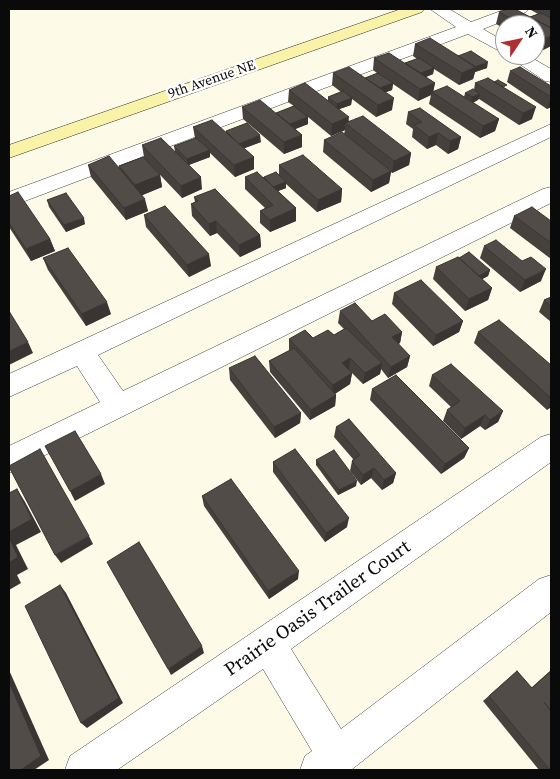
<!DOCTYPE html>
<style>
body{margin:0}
#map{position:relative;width:560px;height:779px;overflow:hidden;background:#fdfae8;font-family:"Source Serif 4",serif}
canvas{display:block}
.frame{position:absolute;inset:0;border:10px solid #0a0a0a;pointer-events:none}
.north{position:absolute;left:495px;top:15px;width:50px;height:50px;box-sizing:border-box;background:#fff;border:1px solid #9d9d9d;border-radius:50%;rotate:56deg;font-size:14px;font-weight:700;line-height:20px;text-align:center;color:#0a0a0a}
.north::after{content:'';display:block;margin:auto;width:18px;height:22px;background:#ac302f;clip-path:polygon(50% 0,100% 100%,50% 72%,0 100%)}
</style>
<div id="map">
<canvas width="560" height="779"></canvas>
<div class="frame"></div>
<div class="north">N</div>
</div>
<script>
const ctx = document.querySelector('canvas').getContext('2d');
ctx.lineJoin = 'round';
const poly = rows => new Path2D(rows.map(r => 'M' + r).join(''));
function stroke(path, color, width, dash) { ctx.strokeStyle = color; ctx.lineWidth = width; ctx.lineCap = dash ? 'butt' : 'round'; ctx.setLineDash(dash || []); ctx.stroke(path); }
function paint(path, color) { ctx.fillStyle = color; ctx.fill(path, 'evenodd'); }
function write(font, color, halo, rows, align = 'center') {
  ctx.font = font + ' "Source Serif 4",serif'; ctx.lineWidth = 5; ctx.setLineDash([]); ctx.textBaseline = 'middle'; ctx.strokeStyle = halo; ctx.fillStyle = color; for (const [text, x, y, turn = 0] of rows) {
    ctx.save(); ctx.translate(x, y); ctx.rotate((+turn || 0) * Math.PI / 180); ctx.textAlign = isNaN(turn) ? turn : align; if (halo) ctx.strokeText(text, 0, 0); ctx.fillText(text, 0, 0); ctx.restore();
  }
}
const street = poly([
 [430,9,449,9,471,22,506,9,528,9,526,12,483,29,505,42,505,54,468,34,9,207,9,192,456,27,430,9],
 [506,55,527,55,551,69,551,82,545,81,506,55],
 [551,124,551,137,98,355,123,391,543,189,551,187,551,203,9,473,9,446,100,402,77,366,9,397,9,374,551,124],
 [551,434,551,462,291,649,341,729,539,579,551,575,551,612,351,770,300,770,305,756,312,751,263,669,117,770,65,770,70,756,541,437,551,434]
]);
const secondary = poly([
 [401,9,424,9,422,12,9,158,9,145,401,9]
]);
stroke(street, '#3d3d3d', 1);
stroke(secondary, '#2c2c2c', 1);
paint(street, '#fff');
paint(secondary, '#f8f3a9');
paint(poly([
 [532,9,551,9,551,46,543,50,535,46,535,25,505,25,505,29,496,24,499,12,530,17,538,14,531,10],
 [415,44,458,56,487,68,475,72,473,79,459,85,434,69,433,74,426,77,435,83,433,91,464,97,465,93,474,90,475,83,506,89,532,119,519,125,479,99,473,103,499,119,495,131,480,138,429,104,431,95,418,101,393,84,392,90,385,92,392,110,376,117,352,99,351,105,339,109,349,121,411,153,409,165,392,173,391,172,389,183,371,192,323,152,324,140,344,134,345,130,331,136,308,117,308,124,295,129,302,135,302,147,284,154,243,119,242,107,276,113,294,106,288,102,289,90,328,100,328,97,341,92,332,85,333,73,365,78,377,73,373,70,374,58,405,63,417,59,413,56],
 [510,71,551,86,551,107,547,109,507,82],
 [408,112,461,137,458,149,448,154,436,145,427,149,412,137,413,129,406,124],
 [193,127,226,132,261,142,244,148,254,157,254,169,235,177,210,153,210,157,189,165,202,189,182,198,145,159,160,175,162,187,142,195,148,211,126,220,91,177,88,165,119,169,119,166,144,157,142,145,175,151,174,146,195,138],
 [279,165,342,189,341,202,317,212,286,184,286,188,278,191,296,208,296,221,270,232,260,223,260,211,265,208,245,189,245,177,264,177,279,175],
 [9,196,50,239,55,251,31,261,9,227],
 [194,197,260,235,261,247,240,257,217,233,210,236,192,216,191,204,195,202],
 [47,200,85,224,66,232,49,207],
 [144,215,211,266,189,277,146,227],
 [514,216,551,221,551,259,510,228],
 [484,246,541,281,520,292,480,258],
 [43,258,111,314,86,326,48,270],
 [459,258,490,270,488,276,482,279,492,288,488,300,465,311,433,279,436,267],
 [394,293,463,321,459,332,433,346,392,304],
 [551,297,551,322,539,312,544,300],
 [340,311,372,321,402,332,400,343,398,344,410,356,407,367,388,378,381,369,380,374,363,384,349,370,352,373,350,384,335,394,336,395,335,406,310,420,270,372,269,361,289,351,289,339,313,338,334,335,344,329,338,323],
 [478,332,551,365,551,407,547,410,474,343],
 [229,368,301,413,300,423,275,438,230,380],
 [432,375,503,411,498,422,485,430,480,426,461,439,443,421,447,410,451,407,429,386],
 [372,389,469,448,464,458,441,474,370,400],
 [336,427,396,473,393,483,382,490,371,478,361,485,350,471,352,461,353,459,334,437],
 [316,460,356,486,338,495,316,465],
 [273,462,347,527,325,542,273,472],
 [202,496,298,579,269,599,204,506],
 [551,670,551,770,539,770,483,701,517,671,531,688]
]), '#46413d');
paint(poly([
 [551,36,551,46,543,50,547,38],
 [488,62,487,68,475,72,473,79,459,85,462,73,472,68],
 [434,68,433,74,416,81,417,75],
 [393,83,392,90,374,97,375,90],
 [435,83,433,93,432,92,431,95,418,101,420,89],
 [480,94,478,100,470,104,472,97],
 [551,97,551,107,547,109],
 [352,98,351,105,337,110,337,104],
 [394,98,392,110,376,117,378,105],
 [536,107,532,119,519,125,523,113],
 [308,117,308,124,288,132,288,125],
 [349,117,348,125,345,123,345,130,331,136,332,124],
 [499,119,495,131,480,138,483,126],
 [438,133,436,145,427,149,429,137],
 [260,135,261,142,240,150,239,144],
 [302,135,302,147,284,154,284,142],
 [461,137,458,149,448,154,450,141],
 [210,150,210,157,188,165,187,159],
 [411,153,409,165,392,173,394,161],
 [254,157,254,169,235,177,234,165],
 [391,171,389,183,371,192,373,180],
 [160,175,162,187,138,197,135,185],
 [201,177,202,189,182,198,181,186],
 [286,182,286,188,273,193,273,187],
 [342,189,341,202,317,212,318,200],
 [145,199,148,211,126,220,124,208],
 [296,208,296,221,270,232,270,220],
 [84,218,85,224,66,232,64,225],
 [216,221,217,233,210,236,209,224],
 [260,235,261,247,240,257,239,245],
 [50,239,55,251,31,261,26,249],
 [209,254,211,266,189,277,187,265],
 [546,269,541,281,520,292,525,280],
 [490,270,488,276,475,283,477,277],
 [492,288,488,300,465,311,469,299],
 [107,302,111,314,86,326,82,314],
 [463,321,459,332,433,346,436,335],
 [402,332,400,343,389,348,392,337],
 [28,342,33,353,9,365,9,351],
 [410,356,407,367,388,378,391,367],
 [350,358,349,370,342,363],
 [382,363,380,374,363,384,365,373],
 [352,373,350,384,331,396,333,385],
 [336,395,335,406,310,420,311,410],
 [551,402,551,407,547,410],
 [503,411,498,422,485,430,490,420],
 [301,413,300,423,275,438,274,427],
 [485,415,480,426,461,439,465,428],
 [469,448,464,458,441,474,445,464],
 [374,468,371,478,361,485,363,475],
 [396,473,393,483,382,490,384,480],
 [101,474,105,484,75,501,70,491],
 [357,481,356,486,338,495,339,490],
 [17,489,25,502,41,532,16,545,28,569,17,575,21,583,9,590,9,532],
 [349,518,347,527,325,542,326,533],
 [89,536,93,544,61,563,55,555],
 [299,571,298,579,269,599,268,591],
 [60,585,66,593,123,703,87,728,81,723],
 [202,646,204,653,171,675,168,669],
 [9,670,49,760,34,770,21,770,9,682]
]), '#393532');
const building = poly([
 [507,9,515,9,551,28,551,36,547,38,535,32,535,25,523,25,499,12,507,9],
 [541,13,551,18,551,28,530,17,541,13],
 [430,38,476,67,462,73,415,44,430,38],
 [471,51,488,62,475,67,458,56,471,51],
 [389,53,435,83,420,89,374,58,389,53],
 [419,58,434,68,421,73,405,63,419,58],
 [349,67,394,98,378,105,333,73,349,67],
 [520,67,551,86,551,97,510,71,520,67],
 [378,73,393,83,380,88,365,78,378,73],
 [488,78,536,107,523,113,475,83,488,78],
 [498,80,507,85,503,87,494,82,498,80],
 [305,83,349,117,332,124,289,90,305,83],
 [447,86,499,119,483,126,432,92,447,86],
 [473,89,480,94,472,97,465,93,473,89],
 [343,91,352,98,337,104,328,97,343,91],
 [260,100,302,135,284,142,242,107,260,100],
 [294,106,308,117,290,124,276,113,294,106],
 [420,108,461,137,450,141,438,133,429,137,414,125,422,122,408,112,420,108],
 [363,116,411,153,394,161,345,123,363,116],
 [212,120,254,157,234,165,193,127,212,120],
 [247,123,260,135,239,144,226,131,247,123],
 [342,132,391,171,373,180,324,140,342,132],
 [161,138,201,177,181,186,142,145,161,138],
 [196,138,210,150,187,159,174,146,196,138],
 [303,155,342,189,318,200,279,165,303,155],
 [109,156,145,199,124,208,88,165,109,156],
 [143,157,160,175,135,185,119,166,143,157],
 [257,172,296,208,270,220,260,211,273,205,245,177,257,172],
 [276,172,286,182,273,187,264,177,276,172],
 [215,189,260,235,239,245,216,221,209,224,191,204,198,201,194,197,215,189],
 [18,192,50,239,26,249,9,223,9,196,18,192],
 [66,193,84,218,64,225,47,200,66,193],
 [165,206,209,254,187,265,144,215,165,206],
 [532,207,551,221,551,243,514,216,532,207],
 [496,240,522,261,531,257,546,269,525,280,484,246,496,240],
 [68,248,107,302,82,314,43,258,68,248],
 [469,252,490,270,479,276,459,258,469,252],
 [458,257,492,288,469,299,436,267,458,257],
 [421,280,463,321,436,335,394,293,421,280],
 [551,297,551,306,544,300,551,297],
 [355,303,372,321,385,314,402,332,392,337,410,356,391,367,340,311,355,303],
 [9,311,28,342,9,351,9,311],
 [499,320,551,365,551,398,478,332,499,320],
 [346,328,382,363,365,373,350,358,342,363,352,373,333,385,289,339,305,330,313,338,328,330,334,335,346,328],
 [294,348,336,395,311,410,269,361,294,348],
 [255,356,301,413,274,427,229,368,255,356],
 [451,364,503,411,490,420,485,415,465,428,447,410,460,401,432,375,451,364],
 [396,375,469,448,445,464,372,389,396,375],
 [349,419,396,473,384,480,374,468,363,475,352,461,360,455,336,427,349,419],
 [75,431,101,474,70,491,45,446,75,431],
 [40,449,89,536,55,555,9,467,9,466,40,449],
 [295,449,349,518,326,533,273,462,295,449],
 [334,450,357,481,339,490,316,460,334,450],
 [231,479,299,571,268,591,202,496,231,479],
 [17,489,32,519,9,532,9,493,17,489],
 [9,537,18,557,9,563,9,537],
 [139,542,202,646,168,669,107,562,139,542],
 [60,585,119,698,81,723,25,606,60,585],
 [517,671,532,688,551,671,551,711,544,702,551,711,551,770,550,770,489,696,517,671],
 [9,682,41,756,21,770,9,770,9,682]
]);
paint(building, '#514c47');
stroke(building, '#393532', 1);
write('14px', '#0a0a0a', '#fff', [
 ["9th Avenue NE",212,80,-19]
]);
write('19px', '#0a0a0a', '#fff', [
 ["Prairie Oasis Trailer Court",318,609,-35]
]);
</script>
